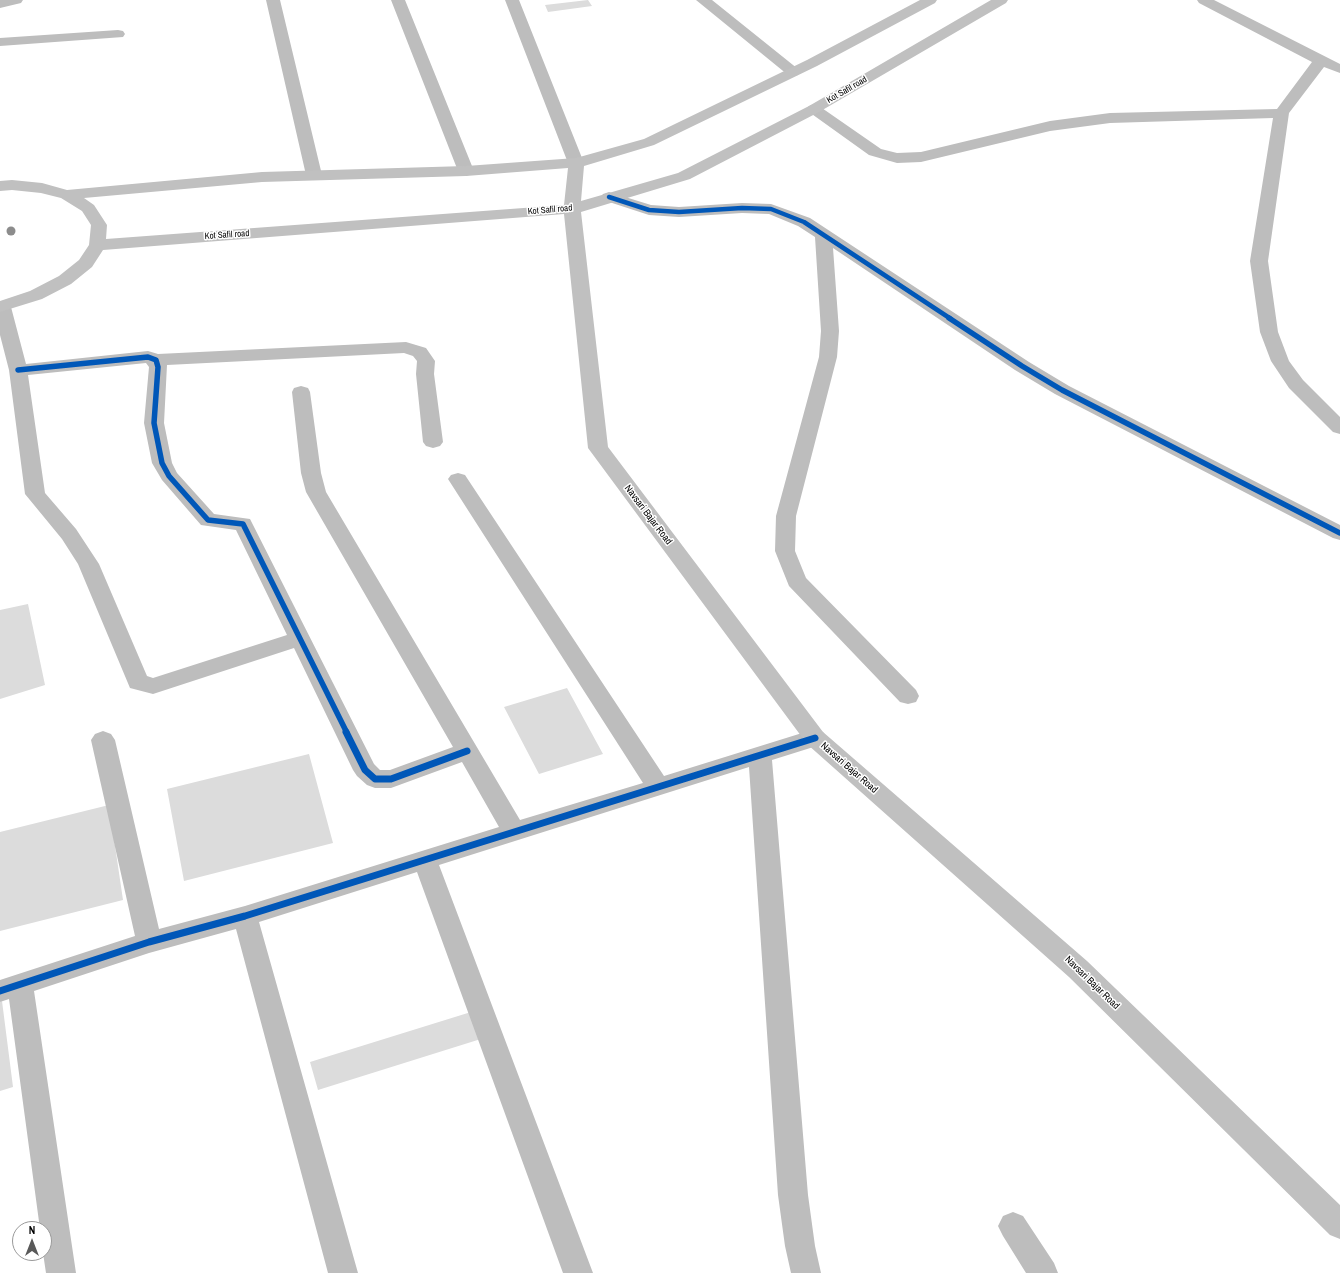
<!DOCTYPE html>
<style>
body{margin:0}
#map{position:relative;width:1340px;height:1273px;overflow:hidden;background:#fff;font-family:"Archivo Narrow",sans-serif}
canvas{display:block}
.north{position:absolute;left:12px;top:1221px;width:40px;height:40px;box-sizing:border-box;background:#fff;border:1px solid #999;border-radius:50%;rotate:0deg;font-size:11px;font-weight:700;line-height:16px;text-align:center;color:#000}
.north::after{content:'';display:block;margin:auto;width:14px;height:18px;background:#595959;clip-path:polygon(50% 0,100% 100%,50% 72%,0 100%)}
</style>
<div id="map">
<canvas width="1340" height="1273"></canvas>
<div class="north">N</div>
</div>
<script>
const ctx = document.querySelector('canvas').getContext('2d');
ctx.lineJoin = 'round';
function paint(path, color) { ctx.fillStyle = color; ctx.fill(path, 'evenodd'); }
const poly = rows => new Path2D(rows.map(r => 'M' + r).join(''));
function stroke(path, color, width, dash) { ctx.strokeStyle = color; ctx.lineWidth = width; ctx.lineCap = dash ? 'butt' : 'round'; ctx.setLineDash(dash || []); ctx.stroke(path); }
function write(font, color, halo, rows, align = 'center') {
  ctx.font = font + ' "Archivo Narrow",sans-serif'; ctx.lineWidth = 3; ctx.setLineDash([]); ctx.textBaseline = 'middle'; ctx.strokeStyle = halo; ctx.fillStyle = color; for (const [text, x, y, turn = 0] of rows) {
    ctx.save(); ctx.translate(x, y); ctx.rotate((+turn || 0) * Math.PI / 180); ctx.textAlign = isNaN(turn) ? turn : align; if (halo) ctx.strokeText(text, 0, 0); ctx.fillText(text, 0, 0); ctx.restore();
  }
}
paint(poly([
 [588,0,592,6,548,12,545,5],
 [28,604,45,685,0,699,0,610],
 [567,688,603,754,539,774,504,707],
 [309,754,333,843,184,881,167,789],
 [109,805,123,900,0,931,0,832],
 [2,1001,13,1087,0,1091,0,1002],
 [471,1012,484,1038,318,1090,310,1062]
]), '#dcdcdc');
paint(poly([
 [0,0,23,0,21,3,0,8,0,0],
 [266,0,280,0,322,175,320,178,314,180,308,178,306,175,266,0],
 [391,0,405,0,474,171,472,174,466,176,460,174,458,171,391,0],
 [505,0,519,0,584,163,582,166,576,168,570,166,568,163,505,0],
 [696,0,712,0,798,69,800,72,798,75,793,76,788,75,696,0],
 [1197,0,1214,0,1340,64,1340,73,1324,67,1289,113,1268,261,1278,332,1289,361,1303,380,1340,417,1340,434,1333,432,1289,388,1271,361,1260,332,1250,261,1273,118,1110,123,1050,131,921,162,897,163,869,155,809,112,806,109,809,106,814,104,819,106,881,149,897,153,921,152,1050,121,1110,113,1277,109,1312,62,1199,3,1197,0],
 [118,30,123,31,125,34,123,37,0,46,0,38,118,30],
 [609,192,651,205,679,207,742,203,771,204,810,218,1029,362,1069,386,1340,525,1340,540,1333,538,1055,394,1015,370,833,248,839,331,837,357,796,516,795,551,806,578,916,690,919,696,916,702,908,704,900,702,789,586,775,551,776,516,819,357,821,331,815,237,798,226,769,214,742,213,679,217,649,215,603,200,601,197,603,194,609,192],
 [0,302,8,303,11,307,26,364,148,351,158,354,406,342,426,348,435,361,434,374,443,442,440,446,433,448,426,446,423,442,416,374,417,361,413,356,404,353,167,365,164,423,172,463,177,473,214,514,250,519,374,764,380,770,390,770,453,747,306,492,301,473,292,392,294,388,301,386,308,388,310,392,321,473,326,492,520,820,643,783,448,479,451,475,458,473,465,475,664,776,815,729,823,732,827,738,823,744,772,760,808,1195,815,1246,821,1273,791,1273,785,1246,778,1195,749,767,439,865,593,1273,563,1273,417,872,259,922,358,1273,328,1273,236,929,149,953,34,991,76,1273,46,1273,43,1253,44,1229,40,1229,9,999,0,1002,0,980,135,936,91,740,95,734,103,731,111,734,115,740,159,929,245,906,499,827,462,762,391,788,375,788,367,785,357,776,353,770,294,648,153,694,130,688,78,564,62,539,25,494,9,370,0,335,0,302],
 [146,363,149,367,144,423,152,463,162,480,201,525,236,530,287,635,153,678,147,676,99,564,76,529,45,493,28,375,146,363],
 [1013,1212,1023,1216,1054,1263,1058,1273,1026,1273,1003,1236,998,1226,1003,1216,1013,1212]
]), '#bdbdbd');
paint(poly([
 [920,0,937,0,935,3,817,66,654,145,584,166,581,201,678,173,809,106,991,0,1008,0,1006,3,819,112,690,179,581,212,608,447,823,732,1087,961,1340,1205,1340,1239,1330,1235,1069,977,807,744,588,448,564,214,103,250,92,267,71,284,42,299,0,312,0,301,30,291,59,276,79,260,89,245,91,225,82,211,61,198,41,193,12,190,0,191,0,181,12,180,42,183,67,190,262,172,466,166,576,158,644,139,807,60,920,0],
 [568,168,564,205,106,239,107,225,94,205,84,198,262,182,466,176,568,168]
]), '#c0c0c0');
stroke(poly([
 [609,197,649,210,679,212,742,208,771,209,804,222,951,319]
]), '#0057b8', 4.5);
stroke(poly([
 [949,318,1022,366,1062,390,1340,533],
 [18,370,148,357,156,360,158,367,154,423,162,463,169,476,208,520,243,524,347,733]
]), '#0057b8', 5.5);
stroke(poly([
 [346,732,365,770,375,779,391,779,467,751],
 [0,991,149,942,245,916,815,738]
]), '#0057b8', 7);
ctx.fillStyle = '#8c8c8c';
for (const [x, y] of [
 [11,231]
]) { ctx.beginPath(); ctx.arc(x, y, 4.5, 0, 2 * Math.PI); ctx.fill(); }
write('9px', '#000', '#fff', [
 ["Kot Safil road",847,90,-30],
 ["Kot Safil road",550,210,-5],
 ["Kot Safil road",227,235,-4]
]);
write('10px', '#000', '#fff', [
 ["Navsari Bajar Road",648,515,53],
 ["Navsari Bajar Road",849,768,41],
 ["Navsari Bajar Road",1092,983,44]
]);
</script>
